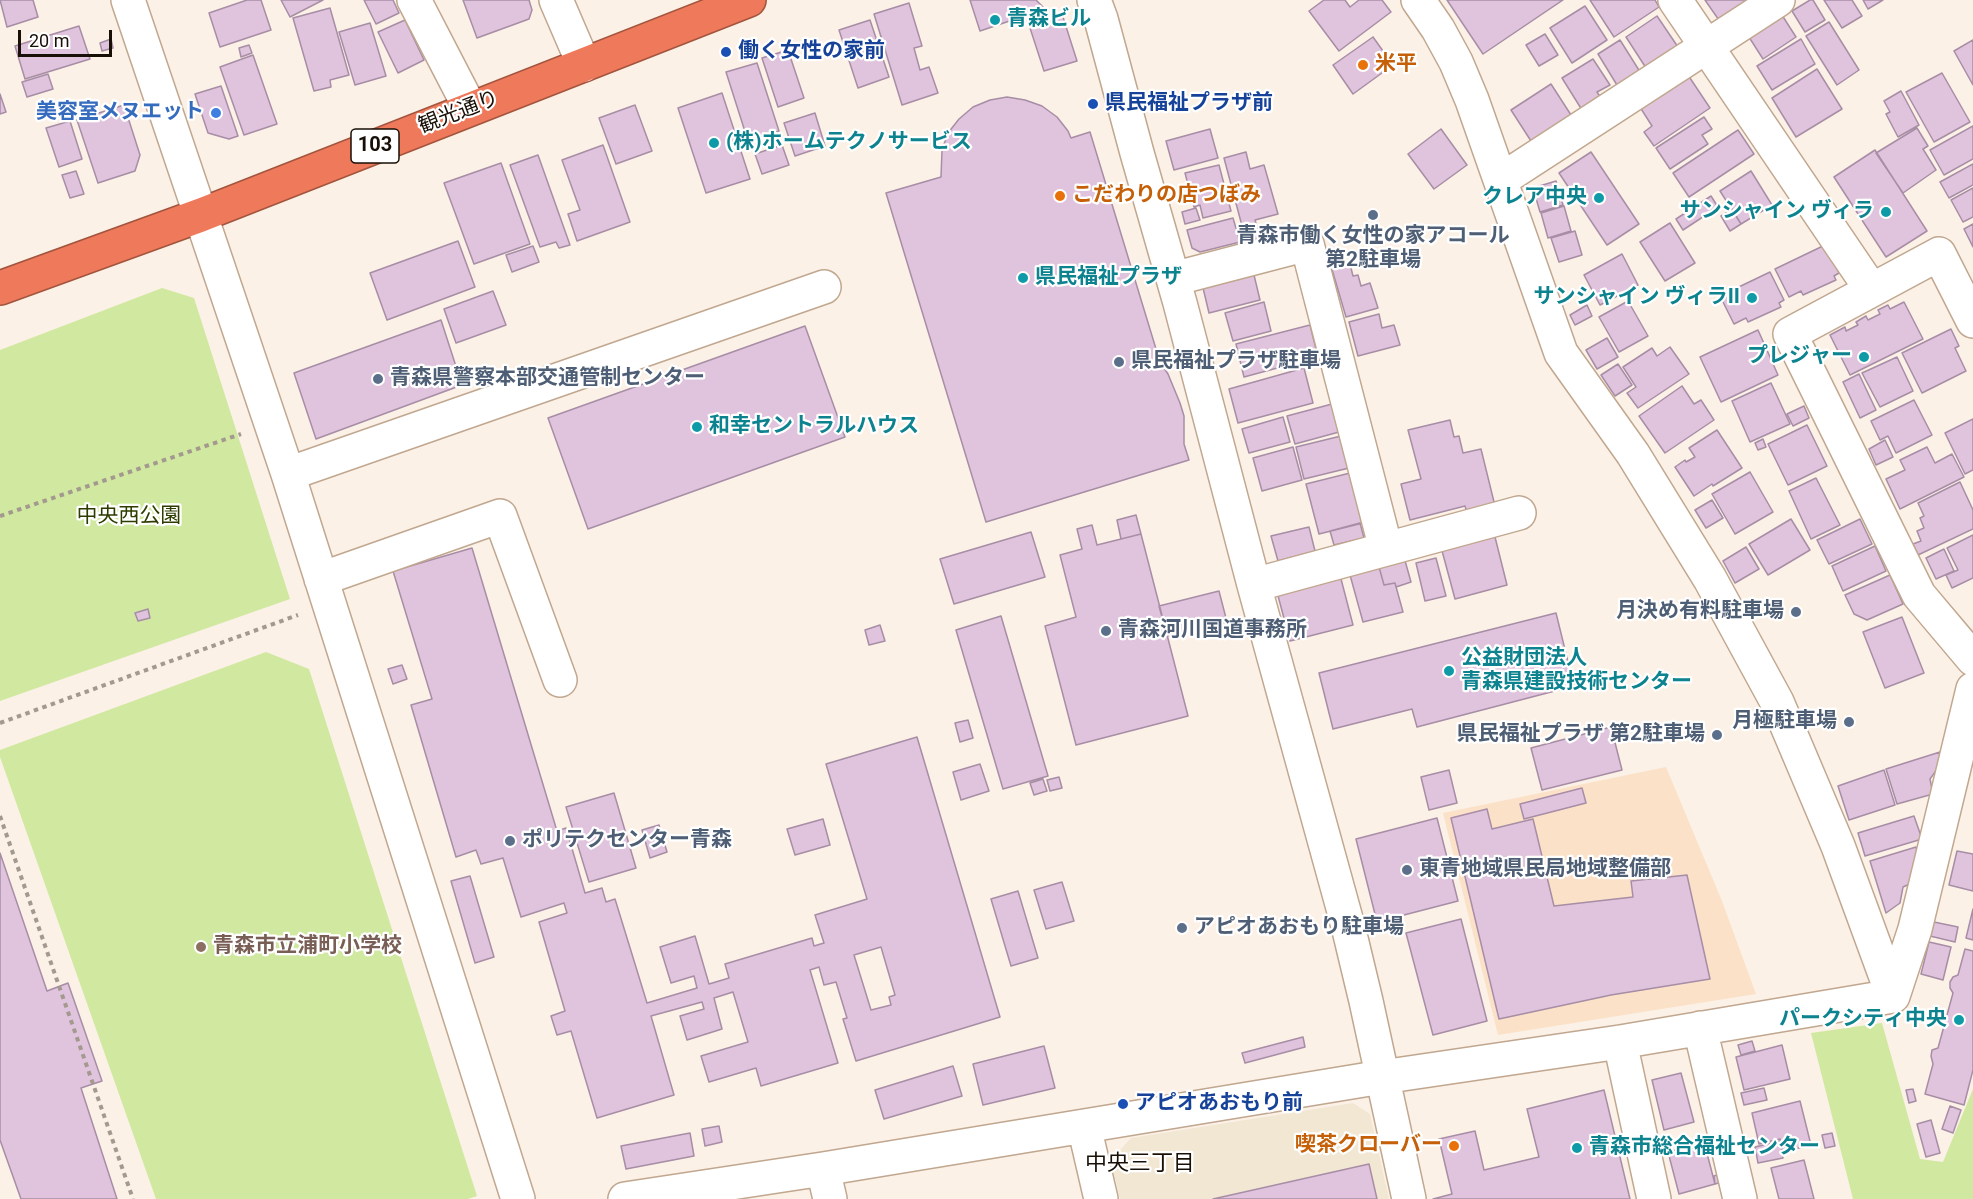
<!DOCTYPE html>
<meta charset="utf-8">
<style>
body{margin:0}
#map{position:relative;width:1973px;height:1199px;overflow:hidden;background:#fbf1e6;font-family:Roboto,sans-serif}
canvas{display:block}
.scale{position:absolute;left:18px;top:30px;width:94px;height:27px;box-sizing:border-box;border:3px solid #180f06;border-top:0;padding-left:8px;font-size:18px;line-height:21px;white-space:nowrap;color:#180f06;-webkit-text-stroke:4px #fff;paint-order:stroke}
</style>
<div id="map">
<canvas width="1973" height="1199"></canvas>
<div class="scale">20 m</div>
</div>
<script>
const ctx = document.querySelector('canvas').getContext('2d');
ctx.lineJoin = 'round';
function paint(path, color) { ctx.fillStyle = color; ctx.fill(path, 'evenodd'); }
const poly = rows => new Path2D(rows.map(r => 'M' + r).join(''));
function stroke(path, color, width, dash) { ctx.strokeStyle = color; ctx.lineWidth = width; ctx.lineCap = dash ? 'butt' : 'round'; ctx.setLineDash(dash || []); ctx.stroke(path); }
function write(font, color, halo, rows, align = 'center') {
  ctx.font = font + ' Roboto,"Noto Sans JP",sans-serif'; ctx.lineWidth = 4.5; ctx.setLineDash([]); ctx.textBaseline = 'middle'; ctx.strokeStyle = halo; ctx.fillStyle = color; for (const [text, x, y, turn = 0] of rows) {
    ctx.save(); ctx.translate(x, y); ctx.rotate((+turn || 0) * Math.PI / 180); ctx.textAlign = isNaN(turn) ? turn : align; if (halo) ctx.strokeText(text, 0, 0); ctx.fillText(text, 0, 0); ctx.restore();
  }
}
paint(poly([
 [1353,1103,1370,1114,1389,1199,1120,1199,1111,1160,1131,1138]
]), '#f2e7d3');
paint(poly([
 [1666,767,1722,901,1756,994,1498,1035,1443,813]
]), '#fbe1c8');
paint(poly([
 [162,288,194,298,290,599,0,701,0,350],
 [266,652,309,669,477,1196,468,1199,156,1199,0,757,0,750],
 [1882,1023,1920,1159,1943,1162,1973,1089,1973,1199,1853,1199,1811,1033]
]), '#d1e8a1');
const building = poly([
 [0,0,33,0,38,17,7,27,0,0],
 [247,0,261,0,271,30,220,47,209,13,247,0],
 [281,0,323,0,290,17,281,0],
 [364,0,393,0,399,13,376,24,364,0],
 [463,0,529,0,532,10,529,19,477,38,463,0],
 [970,0,1036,0,1045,9,980,31,970,0],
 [1324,0,1345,0,1350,7,1359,0,1382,0,1391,12,1339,51,1309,11,1324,0],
 [1447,0,1563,0,1483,54,1447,0],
 [1590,0,1655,0,1659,7,1614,37,1590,0],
 [1705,0,1751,0,1721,23,1705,0],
 [1810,0,1813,0,1825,20,1805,32,1792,11,1810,0],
 [1824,0,1852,0,1862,16,1842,28,1824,0],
 [1863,0,1883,0,1868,9,1863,0],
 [909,3,922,46,914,48,920,70,929,67,938,93,902,105,874,14,909,3],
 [1585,6,1607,40,1572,63,1550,28,1585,6],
 [330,8,349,75,330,80,331,87,314,91,293,18,330,8],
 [1780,12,1796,37,1763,59,1747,34,1780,12],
 [1657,16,1680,50,1648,71,1626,37,1657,16],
 [1063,17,1077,61,1044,71,1030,28,1063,17],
 [405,20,424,60,398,73,378,32,405,20],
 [870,20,889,77,858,88,839,30,870,20],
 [1829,22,1859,70,1837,85,1806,36,1829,22],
 [370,23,386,76,355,85,339,32,370,23],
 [79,26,90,59,25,79,15,46,79,26],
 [1545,34,1558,55,1539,66,1526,45,1545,34],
 [1373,37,1393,65,1353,94,1333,65,1373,37],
 [111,39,113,48,102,51,100,43,111,39],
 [1801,39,1815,64,1772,90,1757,66,1801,39],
 [1620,40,1642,75,1620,90,1598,54,1620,40],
 [1973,40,1973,85,1954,51,1973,40],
 [249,45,252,53,241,57,239,48,249,45],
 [788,50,804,98,778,107,762,58,788,50],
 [253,55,277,124,244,135,220,67,253,55],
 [1593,59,1610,85,1597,92,1601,98,1582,110,1562,78,1593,59],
 [757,63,779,131,748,141,726,72,757,63],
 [1817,69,1842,109,1796,137,1772,98,1817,69],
 [1686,72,1710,108,1654,146,1644,132,1652,126,1638,104,1686,72],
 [1942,73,1970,122,1934,142,1906,92,1942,73],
 [48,74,53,89,27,97,22,82,48,74],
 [1551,84,1571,115,1531,141,1511,110,1551,84],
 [221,86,238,136,229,139,208,133,195,94,221,86],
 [1901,91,1919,125,1898,137,1886,114,1890,112,1884,101,1901,91],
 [722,93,750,179,706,193,678,108,722,93],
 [0,94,6,112,0,114,0,94],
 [1007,97,1025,100,1042,106,1057,117,1068,131,1071,138,1090,132,1160,362,1168,374,1180,403,1184,416,1184,444,1189,460,986,522,886,193,941,177,942,150,948,133,959,119,973,107,990,100,1007,97],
 [124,105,140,155,135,171,98,183,77,120,124,105],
 [635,105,652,151,616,164,599,118,635,105],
 [815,113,825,146,795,156,784,123,815,113],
 [1704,117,1712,129,1702,135,1708,144,1670,169,1656,148,1704,117],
 [70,121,82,159,59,167,46,128,70,121],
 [1973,126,1973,159,1944,175,1930,150,1973,126],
 [1917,128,1928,146,1923,149,1936,170,1903,193,1876,153,1917,128],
 [1210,129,1218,158,1174,170,1166,141,1210,129],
 [1441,129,1467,165,1434,189,1408,154,1441,129],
 [1738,130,1754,154,1689,197,1673,173,1738,130],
 [603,145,630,222,577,241,568,214,580,210,562,160,603,145],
 [782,145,789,165,762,174,755,154,782,145],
 [1875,150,1927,231,1886,257,1834,177,1875,150],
 [1246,152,1250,169,1264,165,1278,214,1255,220,1260,237,1246,241,1224,158,1246,152],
 [1591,152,1639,224,1607,245,1559,173,1591,152],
 [538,155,570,245,559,248,556,242,540,247,510,165,538,155],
 [501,163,530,244,474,264,444,183,501,163],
 [1973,164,1973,185,1949,198,1940,182,1973,164],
 [1219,165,1231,211,1203,218,1200,205,1194,207,1185,173,1219,165],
 [76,171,84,194,70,198,62,175,76,171],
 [1751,171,1772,205,1741,224,1720,191,1751,171],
 [1556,181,1563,205,1540,212,1533,188,1556,181],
 [1973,188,1973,217,1963,222,1951,200,1973,188],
 [1711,196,1718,207,1683,230,1676,219,1711,196],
 [1564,206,1571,231,1548,238,1541,213,1564,206],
 [1196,208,1200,220,1185,224,1182,212,1196,208],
 [1732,209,1741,224,1730,231,1721,216,1732,209],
 [1233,218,1240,242,1200,252,1192,248,1187,230,1233,218],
 [1670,223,1695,263,1665,281,1640,242,1670,223],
 [1973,224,1973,247,1964,229,1973,224],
 [1575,231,1582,255,1559,262,1551,238,1575,231],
 [458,241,475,287,387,320,370,273,458,241],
 [1825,245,1839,273,1834,276,1836,280,1803,295,1801,291,1789,297,1775,269,1825,245],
 [533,246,539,262,512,272,506,255,533,246],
 [1622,254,1638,285,1600,305,1584,275,1622,254],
 [1342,255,1345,265,1350,264,1353,276,1358,275,1361,286,1370,283,1378,308,1346,317,1329,259,1342,255],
 [1770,272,1784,300,1779,303,1781,307,1748,322,1746,318,1734,324,1720,296,1770,272],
 [1254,275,1260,300,1209,313,1203,288,1254,275],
 [493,291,506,325,456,343,444,309,493,291],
 [1628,301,1648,336,1619,352,1599,317,1628,301],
 [1264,302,1271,331,1233,341,1225,313,1264,302],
 [1904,302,1923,339,1850,375,1830,335,1845,327,1846,331,1858,325,1856,322,1866,316,1868,320,1880,314,1878,310,1888,305,1890,309,1904,302],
 [1587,305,1592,316,1575,325,1570,315,1587,305],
 [1379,314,1382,328,1394,325,1400,345,1358,356,1349,322,1379,314],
 [441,320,462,385,316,439,294,373,441,320],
 [1310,325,1318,357,1244,377,1236,344,1310,325],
 [805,326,845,437,588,529,548,418,805,326],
 [1951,329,1959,346,1955,348,1966,371,1922,393,1902,353,1951,329],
 [1758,330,1778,375,1721,402,1700,357,1758,330],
 [1607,338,1618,357,1597,369,1586,350,1607,338],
 [1670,347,1689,374,1638,408,1627,393,1636,387,1623,367,1652,348,1657,356,1670,347],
 [1897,357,1913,391,1880,407,1862,373,1897,357],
 [1618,364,1632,385,1615,396,1601,375,1618,364],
 [1304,368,1313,403,1238,423,1229,389,1304,368],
 [1859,374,1876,410,1860,418,1843,382,1859,374],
 [1771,383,1790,424,1750,442,1732,401,1771,383],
 [1682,386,1694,404,1701,400,1714,420,1665,453,1639,416,1682,386],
 [1914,400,1932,435,1896,453,1888,436,1880,440,1871,421,1914,400],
 [1332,404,1339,432,1295,444,1287,416,1332,404],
 [1804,406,1809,418,1793,426,1787,414,1804,406],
 [1283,417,1290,442,1249,453,1242,429,1283,417],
 [1973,419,1973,470,1965,474,1945,433,1973,419],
 [1450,420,1454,437,1459,436,1463,453,1481,449,1495,506,1467,513,1465,506,1410,520,1401,484,1421,479,1408,430,1450,420],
 [1807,425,1827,466,1788,485,1768,444,1807,425],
 [1717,430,1742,468,1713,486,1712,484,1694,496,1675,467,1685,460,1686,462,1695,457,1689,448,1717,430],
 [1341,436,1349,468,1304,479,1296,447,1341,436],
 [1763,439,1766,447,1758,450,1755,443,1763,439],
 [1885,440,1893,457,1876,465,1869,449,1885,440],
 [1293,447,1302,480,1262,491,1253,458,1293,447],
 [1927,447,1935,463,1952,454,1964,477,1900,509,1886,479,1905,470,1900,460,1927,447],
 [1750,472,1773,512,1735,534,1712,494,1750,472],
 [1350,473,1363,523,1319,534,1306,484,1350,473],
 [1816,478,1840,525,1811,539,1789,491,1816,478],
 [1960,482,1973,510,1973,529,1918,555,1913,544,1921,541,1917,531,1924,528,1920,518,1924,516,1918,503,1960,482],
 [1712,500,1723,518,1706,528,1695,510,1712,500],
 [1136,515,1141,534,1121,539,1117,520,1136,515],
 [1791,519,1810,550,1768,575,1749,544,1791,519],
 [1860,519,1872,544,1829,564,1817,540,1860,519],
 [1360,523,1364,538,1334,545,1330,531,1360,523],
 [1092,525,1097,545,1141,534,1188,716,1076,745,1045,626,1076,617,1060,555,1082,549,1077,529,1092,525],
 [1309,527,1315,551,1278,561,1271,536,1309,527],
 [1031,532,1045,577,954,604,940,559,1031,532],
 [1494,533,1507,585,1455,599,1441,547,1494,533],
 [1973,535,1973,578,1952,588,1946,575,1958,570,1947,548,1973,535],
 [1875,546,1886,571,1843,591,1832,566,1875,546],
 [1746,547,1759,569,1735,583,1723,561,1746,547],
 [472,548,557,831,566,828,585,893,602,888,606,902,615,899,647,1003,697,988,694,976,671,983,660,947,695,936,709,984,729,978,725,964,812,938,814,946,824,943,815,915,867,899,826,764,917,737,1000,1017,856,1061,843,1019,847,1018,836,982,824,985,819,967,810,970,838,1063,761,1086,756,1068,709,1082,701,1056,748,1042,733,992,714,998,722,1029,687,1040,680,1016,704,1009,702,1002,651,1016,674,1095,597,1118,571,1031,557,1035,551,1016,565,1011,539,922,567,913,564,903,521,917,503,858,481,864,476,850,456,857,411,705,432,699,393,571,472,548],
 [881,947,895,995,889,997,891,1005,871,1010,854,955,881,947],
 [1944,549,1954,571,1936,579,1926,558,1944,549],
 [1404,557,1411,582,1396,587,1395,583,1384,585,1379,567,1404,557],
 [1436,558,1446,596,1425,601,1416,563,1436,558],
 [1379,567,1384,585,1395,583,1403,612,1363,622,1350,575,1379,567],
 [1340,575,1353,625,1290,641,1277,592,1340,575],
 [1890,575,1903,604,1867,620,1854,614,1845,595,1890,575],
 [1219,591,1227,622,1167,636,1159,606,1219,591],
 [148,609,150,618,138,621,135,613,148,609],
 [1556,613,1574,686,1417,727,1412,709,1333,729,1319,673,1556,613],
 [1001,616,1048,776,1003,789,956,630,1001,616],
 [1902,617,1924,673,1885,688,1863,632,1902,617],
 [880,625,885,641,869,645,865,630,880,625],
 [402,665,407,679,393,684,388,669,402,665],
 [968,720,973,738,960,742,955,723,968,720],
 [1611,727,1622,770,1542,790,1531,748,1611,727],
 [1940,752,1941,760,1938,768,1930,779,1933,794,1897,804,1886,769,1940,752],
 [980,764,989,791,961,800,953,772,980,764],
 [1449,770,1457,803,1429,810,1421,777,1449,770],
 [1884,770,1895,805,1849,820,1838,786,1884,770],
 [1059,777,1062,788,1050,791,1047,780,1059,777],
 [1043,779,1047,791,1034,795,1030,783,1043,779],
 [1582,788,1586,803,1524,819,1520,804,1582,788],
 [614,793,636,868,589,882,566,807,614,793],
 [1487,809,1492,829,1533,819,1554,906,1633,897,1631,881,1687,875,1710,979,1611,995,1499,1019,1451,818,1487,809],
 [1914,816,1922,839,1865,856,1858,833,1914,816],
 [1437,818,1458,901,1377,922,1356,839,1437,818],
 [823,819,830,845,795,855,787,829,823,819],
 [659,825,667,852,650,858,642,830,659,825],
 [1916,847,1919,860,1912,883,1903,887,1900,903,1886,913,1870,861,1916,847],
 [1957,851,1973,854,1973,891,1949,885,1957,851],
 [0,853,47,991,68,983,102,1081,81,1088,117,1199,21,1199,0,1140,0,853],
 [470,876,494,957,475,963,451,881,470,876],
 [1062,882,1074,921,1046,929,1034,890,1062,882],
 [1018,891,1038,958,1011,966,991,899,1018,891],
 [1973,909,1973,940,1966,938,1973,909],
 [1461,919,1487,1021,1433,1035,1406,933,1461,919],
 [1934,922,1958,927,1955,942,1930,936,1934,922],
 [1929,942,1951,947,1943,980,1921,974,1929,942],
 [1965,949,1973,951,1973,1070,1964,1105,1925,1094,1933,1064,1931,1056,1932,1050,1938,1048,1953,993,1950,988,1950,982,1953,977,1958,975,1965,949],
 [1303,1037,1305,1047,1245,1063,1242,1053,1303,1037],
 [1752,1041,1755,1051,1741,1055,1738,1045,1752,1041],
 [1782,1045,1790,1079,1744,1090,1736,1057,1782,1045],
 [1044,1046,1055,1088,983,1105,973,1064,1044,1046],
 [953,1066,962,1096,884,1119,875,1090,953,1066],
 [1681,1073,1694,1122,1664,1130,1652,1080,1681,1073],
 [1764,1088,1767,1100,1744,1105,1741,1093,1764,1088],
 [1913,1089,1916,1101,1909,1103,1906,1090,1913,1089],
 [1604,1090,1630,1199,1433,1199,1452,1194,1439,1139,1475,1131,1484,1170,1539,1157,1527,1109,1604,1090],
 [1800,1101,1811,1145,1783,1152,1780,1139,1759,1144,1752,1113,1800,1101],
 [1950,1106,1961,1110,1953,1133,1942,1129,1950,1106],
 [1931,1120,1940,1153,1926,1157,1917,1124,1931,1120],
 [719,1126,722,1142,705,1146,702,1129,719,1126],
 [690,1133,694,1156,626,1169,621,1146,690,1133],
 [1832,1133,1835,1146,1825,1148,1822,1135,1832,1133],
 [1780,1141,1783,1158,1758,1163,1755,1147,1780,1141],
 [1704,1142,1715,1184,1679,1194,1668,1152,1704,1142],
 [1804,1160,1814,1199,1779,1199,1771,1168,1804,1160],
 [1369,1164,1377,1199,1213,1199,1369,1164],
 [1720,1174,1722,1182,1715,1184,1714,1176,1720,1174]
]);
paint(building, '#e0c4dd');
stroke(building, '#a78da5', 1.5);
const minor = poly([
 [128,0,288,474,518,1199],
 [414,0,470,108],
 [556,0,584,65],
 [1094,0,1101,19,1137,153,1180,303,1254,585,1348,926,1366,1001,1409,1199],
 [1418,0,1438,29,1456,62,1472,100,1561,353,1633,454,1710,579,1777,702,1838,846,1893,996],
 [1675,0,1871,289],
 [1501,180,1778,0],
 [1173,279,1307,244,1386,549],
 [1973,321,1939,254,1790,334,1919,595,1973,659],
 [288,474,824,287],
 [321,579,500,516,560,680],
 [1254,585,1519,513],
 [1893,996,1915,929,1973,689],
 [1700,1028,1740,1199],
 [1620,1042,1654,1199],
 [1084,1126,1101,1199],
 [823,1169,830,1199],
 [625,1199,823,1169,1382,1077,1620,1042,1893,996]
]);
const highway = poly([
 [0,288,201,215,749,0]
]);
stroke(minor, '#c1a78f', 36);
stroke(highway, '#a3543d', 36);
stroke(poly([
 [0,516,241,434],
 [0,723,298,615],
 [0,816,133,1199]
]), '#a3998f', 4, [4.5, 4.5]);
stroke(minor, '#fff', 33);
stroke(highway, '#ee795b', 33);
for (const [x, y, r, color] of [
 [995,20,6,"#0f9aa8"],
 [726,52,6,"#1a4fb4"],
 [1363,65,6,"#e8710a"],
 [1093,104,6,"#1a4fb4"],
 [216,113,6,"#3f7fe0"],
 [714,143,6,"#0f9aa8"],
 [1060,196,6,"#e8710a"],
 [1599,198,6,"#0f9aa8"],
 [1886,212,6,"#0f9aa8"],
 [1373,215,6,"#5c6f8a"],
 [1023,278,6,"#0f9aa8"],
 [1752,298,6,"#0f9aa8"],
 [1864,357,6,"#0f9aa8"],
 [1119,362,6,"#5c6f8a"],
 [378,379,6,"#5c6f8a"],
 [697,427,6,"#0f9aa8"],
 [1796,612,6,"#5c6f8a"],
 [1106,631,6,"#5c6f8a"],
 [1449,671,6,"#0f9aa8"],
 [1849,722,6,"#5c6f8a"],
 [1717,735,6,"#5c6f8a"],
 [510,841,6,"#5c6f8a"],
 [1407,870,6,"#5c6f8a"],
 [1182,928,6,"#5c6f8a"],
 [201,947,6,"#8d6e63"],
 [1959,1020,6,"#0f9aa8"],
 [1123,1104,6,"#1a4fb4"],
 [1454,1146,6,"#e8710a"],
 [1577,1148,6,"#0f9aa8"]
]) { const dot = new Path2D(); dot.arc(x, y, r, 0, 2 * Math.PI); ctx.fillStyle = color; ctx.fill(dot); stroke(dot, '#fff', 2); }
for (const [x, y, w] of [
 [375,146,48]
]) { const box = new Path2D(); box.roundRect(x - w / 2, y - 17, w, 34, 4.5); ctx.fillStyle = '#fff'; ctx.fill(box); stroke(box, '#180f06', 1.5); }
write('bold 20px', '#180f06', null, [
 ["103",375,146]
]);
write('bold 21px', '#0d838f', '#fff', [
 ["青森ビル",1007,20],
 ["(株)ホームテクノサービス",726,143],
 ["クレア中央",1587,198,"right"],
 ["サンシャイン ヴィラ",1874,212,"right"],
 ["県民福祉プラザ",1035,278],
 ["サンシャイン ヴィラII",1740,298,"right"],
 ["プレジャー",1852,357,"right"],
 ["和幸セントラルハウス",709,427],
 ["公益財団法人",1461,659],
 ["青森県建設技術センター",1461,683],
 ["パークシティ中央",1947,1020,"right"],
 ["青森市総合福祉センター",1589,1148]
], 'left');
write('bold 21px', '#164399', '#fff', [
 ["働く女性の家前",738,52],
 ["県民福祉プラザ前",1105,104],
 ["アピオあおもり前",1135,1104]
], 'left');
write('bold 21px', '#c56008', '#fff', [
 ["米平",1375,65],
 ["こだわりの店つぼみ",1072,196],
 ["喫茶クローバー",1442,1146,"right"]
], 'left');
write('bold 21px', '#366cbe', '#fff', [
 ["美容室メヌエット",204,113]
], 'right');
write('21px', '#180f06', '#fff', [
 ["観光通り",459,113,-21]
]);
write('bold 21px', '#4e5e75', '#fff', [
 ["青森市働く女性の家アコール",1373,237,"center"],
 ["第2駐車場",1373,261,"center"],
 ["県民福祉プラザ駐車場",1131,362],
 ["青森県警察本部交通管制センター",390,379],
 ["月決め有料駐車場",1784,612,"right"],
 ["青森河川国道事務所",1118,631],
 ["月極駐車場",1837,722,"right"],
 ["県民福祉プラザ 第2駐車場",1705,735,"right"],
 ["ポリテクセンター青森",522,841],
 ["東青地域県民局地域整備部",1419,870],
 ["アピオあおもり駐車場",1194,928]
], 'left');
write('21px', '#2e3c00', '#fff', [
 ["中央西公園",129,517]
]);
write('bold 21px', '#785e54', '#fff', [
 ["青森市立浦町小学校",213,947]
], 'left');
write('22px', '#180f06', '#fff', [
 ["中央三丁目",1140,1164]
]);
</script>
